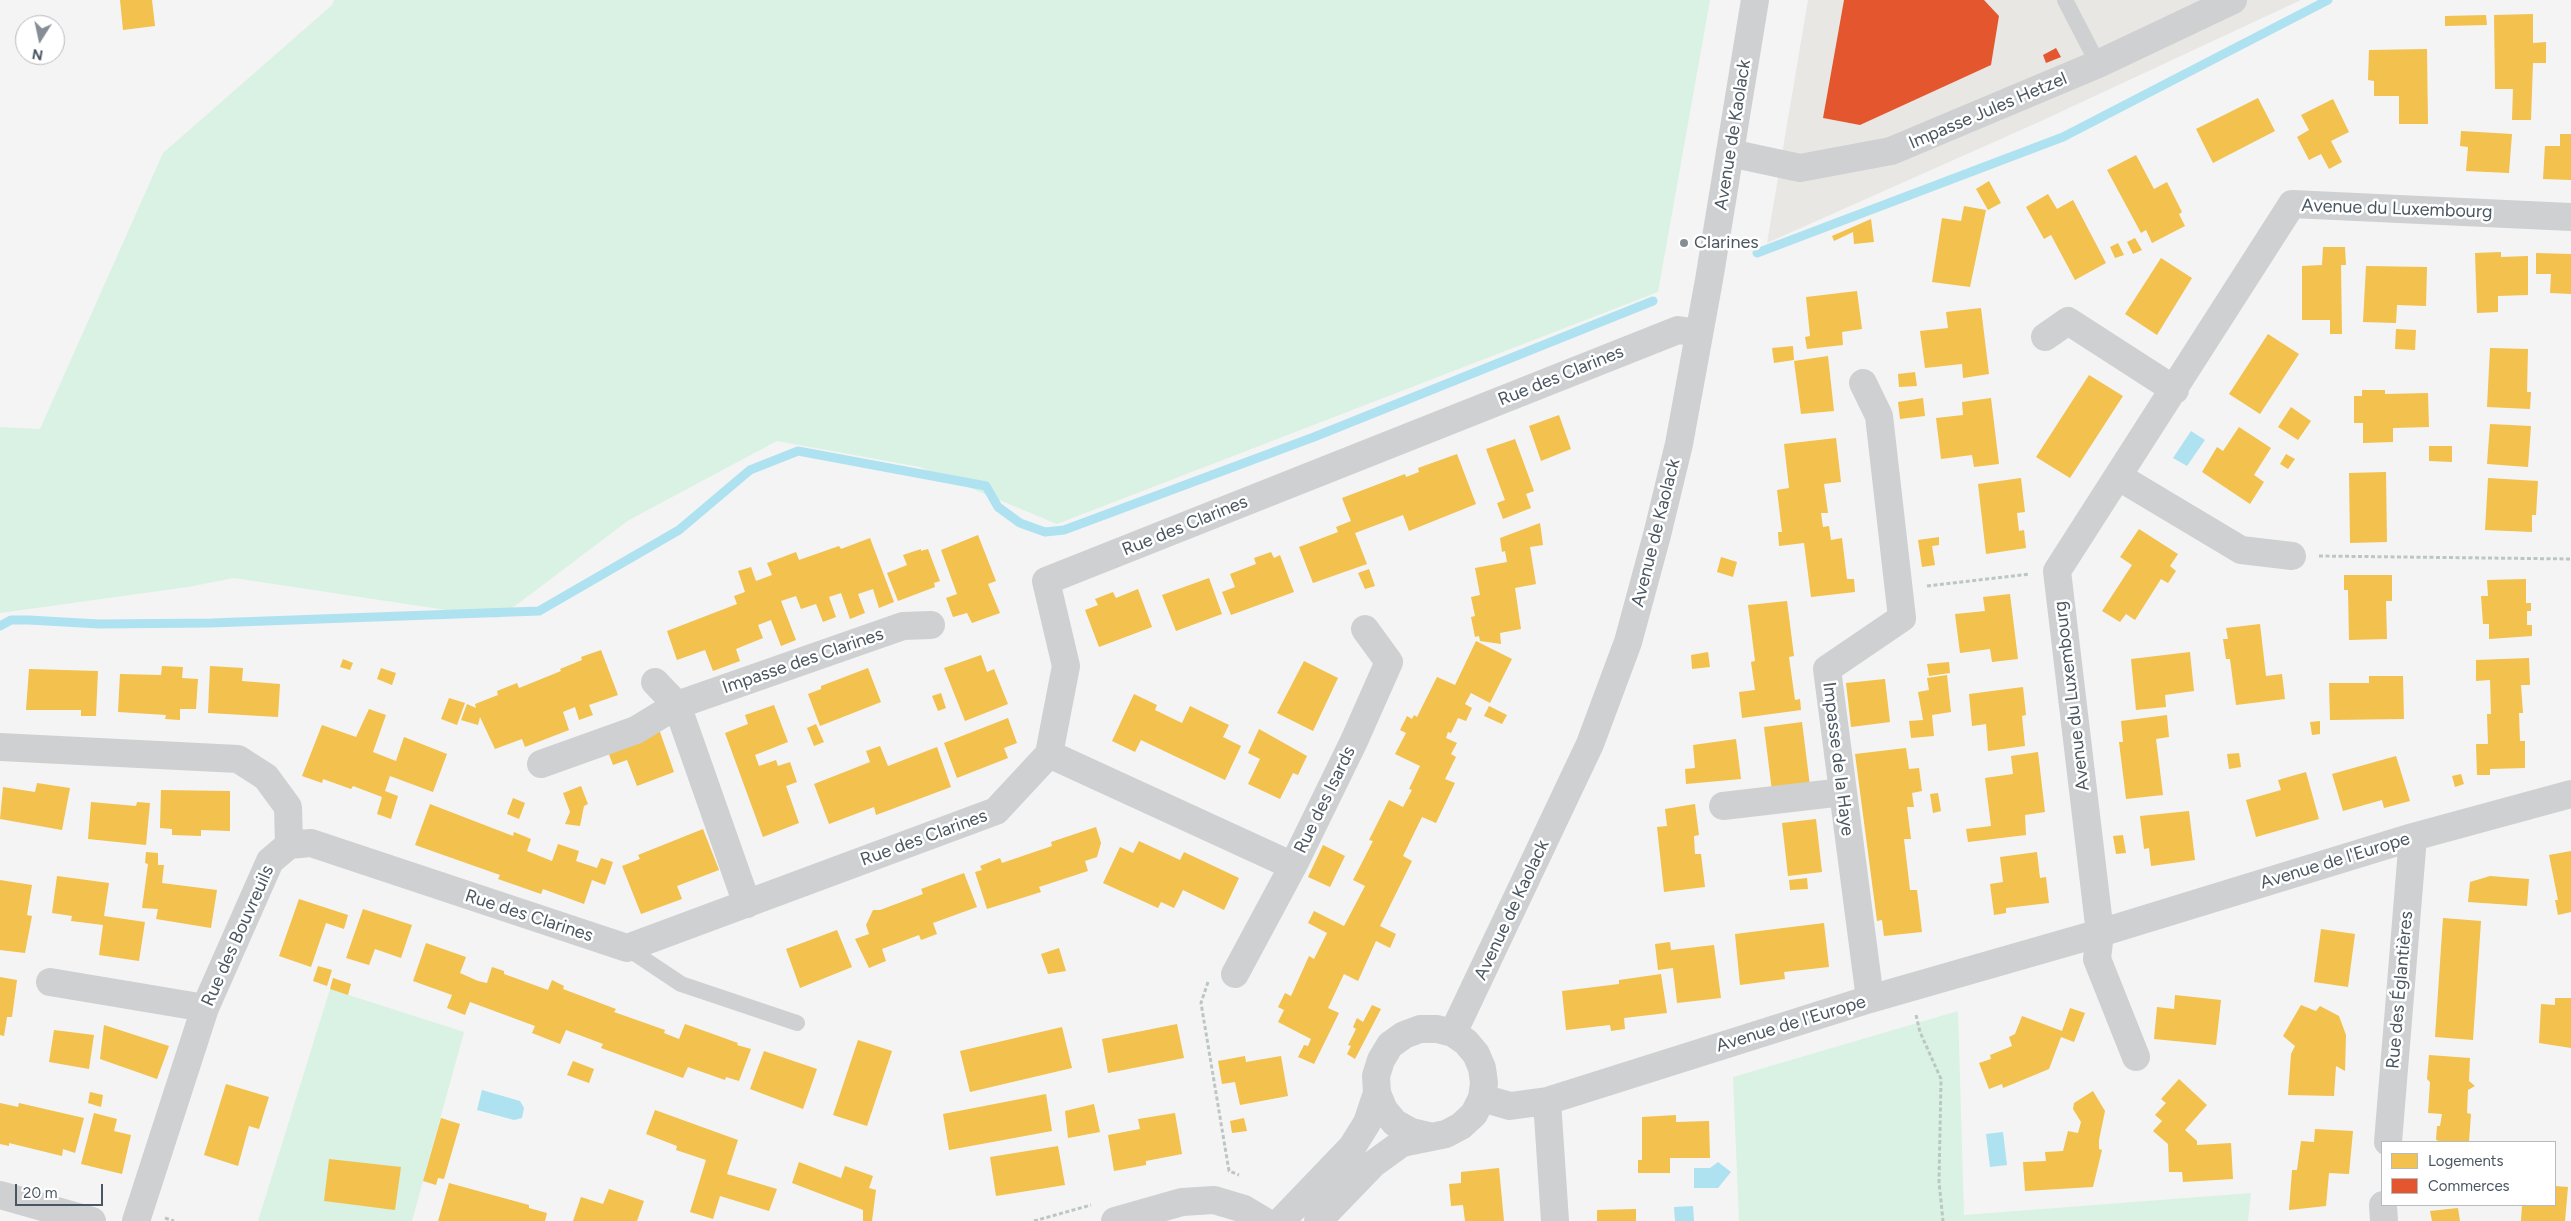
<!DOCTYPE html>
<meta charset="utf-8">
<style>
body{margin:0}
#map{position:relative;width:2571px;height:1221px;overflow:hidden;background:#f4f4f4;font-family:Figtree,sans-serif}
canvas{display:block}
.legend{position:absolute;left:2381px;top:1141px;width:175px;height:65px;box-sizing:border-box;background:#fff;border:1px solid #b7bbc0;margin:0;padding:6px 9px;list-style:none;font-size:15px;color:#4a5661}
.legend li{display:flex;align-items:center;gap:10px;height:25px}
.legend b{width:25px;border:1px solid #b7bbc0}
.north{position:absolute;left:15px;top:15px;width:50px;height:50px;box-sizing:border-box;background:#fff;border:1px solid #b7bbc0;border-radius:50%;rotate:190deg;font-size:14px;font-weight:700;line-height:20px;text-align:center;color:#4a5661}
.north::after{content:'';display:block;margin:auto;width:18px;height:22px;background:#868d94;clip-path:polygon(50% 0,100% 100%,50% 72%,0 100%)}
.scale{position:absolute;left:15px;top:1184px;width:88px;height:22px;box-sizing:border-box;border:2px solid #4a5661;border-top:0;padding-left:6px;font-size:15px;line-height:18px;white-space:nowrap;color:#4a5661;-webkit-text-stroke:4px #fff;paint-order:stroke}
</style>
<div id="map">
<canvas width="2571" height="1221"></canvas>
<ul class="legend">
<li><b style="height:14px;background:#f2c14e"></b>Logements</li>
<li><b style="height:14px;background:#e4572e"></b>Commerces</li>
</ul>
<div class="north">N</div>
<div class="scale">20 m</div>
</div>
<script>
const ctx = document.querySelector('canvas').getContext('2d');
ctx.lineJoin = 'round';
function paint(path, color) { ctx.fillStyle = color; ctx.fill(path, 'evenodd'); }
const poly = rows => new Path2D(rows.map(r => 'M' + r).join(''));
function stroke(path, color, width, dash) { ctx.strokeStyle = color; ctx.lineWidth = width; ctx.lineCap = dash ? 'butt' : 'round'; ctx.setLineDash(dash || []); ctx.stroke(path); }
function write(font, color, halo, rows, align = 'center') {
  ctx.font = font + ' Figtree,sans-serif'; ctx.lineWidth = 5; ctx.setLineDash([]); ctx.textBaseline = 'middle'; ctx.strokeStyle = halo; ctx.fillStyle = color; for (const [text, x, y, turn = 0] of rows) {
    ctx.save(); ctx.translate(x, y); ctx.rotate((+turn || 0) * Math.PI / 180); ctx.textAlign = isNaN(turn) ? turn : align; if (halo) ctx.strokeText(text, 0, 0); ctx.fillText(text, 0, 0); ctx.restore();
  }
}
paint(poly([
 [1808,0,2301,0,2039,122,1767,243]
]), '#e8e7e3');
paint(poly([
 [334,0,1710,0,1658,292,1057,524,920,467,777,441,629,520,499,618,234,578,188,587,0,613,0,427,40,429,163,153,332,5],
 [330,989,464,1032,412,1221,258,1221],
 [1958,1011,1964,1215,2251,1193,2248,1221,1739,1221,1733,1077]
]), '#d9f2e3');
paint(poly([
 [2191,431,2205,440,2187,466,2173,458],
 [482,1090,520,1101,524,1108,522,1118,514,1120,477,1110],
 [2003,1132,2007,1165,1990,1167,1986,1134],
 [1718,1162,1731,1172,1718,1188,1694,1188,1694,1168,1710,1168],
 [1693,1206,1694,1221,1675,1221,1674,1207]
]), '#aee2f0');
paint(poly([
 [120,0,152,0,155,26,123,30],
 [2533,14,2533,43,2546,42,2546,63,2533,63,2531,120,2512,120,2513,89,2495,89,2494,15],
 [2486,15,2487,25,2445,26,2445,16],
 [2427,49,2428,124,2399,124,2399,96,2374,96,2374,81,2368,80,2369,50],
 [2258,98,2275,131,2213,163,2196,129],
 [2333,99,2349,132,2331,141,2342,162,2329,169,2321,154,2309,160,2297,137,2309,130,2301,115],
 [2461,131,2512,134,2509,173,2466,171,2468,147,2460,146],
 [2560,134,2571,134,2571,180,2543,179,2545,146,2560,146],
 [2136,155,2154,189,2167,182,2182,212,2179,214,2185,226,2152,243,2146,230,2141,233,2107,170],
 [1989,181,2001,203,1988,210,1976,189],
 [2048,194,2057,209,2073,200,2106,263,2075,280,2051,235,2044,239,2026,207],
 [1964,206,1986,210,1970,287,1932,282,1942,218,1961,221],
 [1871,219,1874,242,1854,244,1853,232,1834,241,1832,236],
 [2135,238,2142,250,2133,254,2127,242],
 [2118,243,2124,255,2115,258,2110,247],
 [2323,247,2345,247,2346,265,2341,265,2342,334,2330,334,2330,320,2302,320,2302,266,2322,265],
 [2501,252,2501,257,2528,256,2528,295,2498,296,2498,312,2477,313,2475,253],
 [2536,253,2571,254,2571,294,2550,293,2551,274,2536,274],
 [2161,258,2192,278,2157,335,2125,314],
 [2366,266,2427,267,2426,306,2397,305,2396,323,2363,322],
 [1857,291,1862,329,1842,332,1843,345,1807,349,1805,337,1810,336,1806,297],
 [1981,308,1989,374,1963,378,1962,364,1925,368,1920,331,1948,328,1946,312],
 [2396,329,2416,330,2415,350,2395,349],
 [2268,334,2299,354,2260,414,2229,394],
 [1793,346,1794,360,1774,363,1772,348],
 [2490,348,2528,349,2527,392,2531,392,2530,409,2487,407],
 [1828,356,1834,411,1801,414,1794,361],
 [1915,372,1917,386,1899,387,1898,374],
 [2089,375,2123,396,2070,478,2036,457],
 [2362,390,2385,390,2385,394,2428,393,2429,427,2393,428,2393,442,2363,443,2363,423,2354,423,2354,396,2362,396],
 [1923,398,1925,416,1900,419,1898,402],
 [1991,398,1999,464,1974,467,1972,455,1941,459,1936,418,1963,415,1962,402],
 [2291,407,2311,421,2298,440,2278,427],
 [1559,415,1571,449,1541,461,1529,426],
 [2490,424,2531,426,2528,467,2487,464],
 [2239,427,2271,448,2254,475,2264,482,2250,504,2202,472,2217,447,2223,451],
 [1836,438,1841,482,1824,484,1828,513,1821,513,1823,527,1829,526,1831,540,1842,538,1847,579,1854,579,1855,592,1811,597,1804,543,1779,546,1778,532,1782,532,1777,490,1789,488,1784,444],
 [1515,439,1534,491,1526,494,1531,508,1503,519,1497,503,1505,500,1486,449],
 [2429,446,2452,446,2452,462,2429,461],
 [1457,454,1476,504,1409,531,1403,515,1355,533,1367,564,1313,583,1299,547,1338,532,1336,527,1351,521,1342,498,1405,474,1406,477,1419,472,1418,468],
 [2286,454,2295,459,2288,469,2280,464],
 [2386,472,2387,542,2350,543,2349,473],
 [2021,478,2025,512,2017,513,2019,531,2024,530,2026,548,1986,554,1978,484],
 [2488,478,2538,481,2536,515,2532,515,2532,532,2485,530],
 [1540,523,1543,545,1530,547,1536,584,1515,588,1521,629,1500,633,1501,644,1480,641,1479,636,1475,637,1471,617,1475,616,1471,597,1480,595,1475,568,1507,562,1505,551,1502,552,1500,538],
 [2139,529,2178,554,2170,566,2176,571,2168,583,2161,579,2135,620,2126,614,2120,622,2102,611,2132,565,2120,557],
 [978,535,996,581,988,584,1000,613,972,623,967,613,953,617,946,598,957,594,941,550],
 [1939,537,1939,545,1932,546,1935,565,1922,567,1918,540],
 [870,538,894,602,879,608,873,589,858,594,865,613,850,619,841,593,829,597,836,617,823,622,816,604,801,609,796,596,781,601,796,640,781,646,771,620,758,625,763,638,736,649,740,661,713,671,705,650,677,660,667,631,737,604,734,596,745,592,738,571,751,567,756,581,772,575,767,563,796,552,799,560,839,546,841,549],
 [921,549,921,551,928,549,940,581,934,583,935,587,898,601,887,573,907,565,903,555],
 [1271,552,1274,558,1280,555,1294,592,1231,615,1222,592,1235,587,1230,574,1256,564,1254,558],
 [1721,557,1737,562,1733,577,1717,572],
 [1369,569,1375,586,1365,589,1358,573],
 [2344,575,2392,575,2392,601,2386,601,2387,639,2349,640,2348,590,2344,590],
 [1209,578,1222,614,1176,631,1162,595],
 [2526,579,2526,603,2531,603,2531,611,2527,611,2527,625,2532,625,2532,636,2489,639,2489,624,2483,624,2481,596,2488,596,2487,580],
 [1138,589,1152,627,1099,647,1085,610,1098,605,1095,599,1113,592,1116,598],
 [2010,594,2018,659,1992,662,1990,649,1960,653,1955,614,1985,611,1983,597],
 [1787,601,1794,656,1789,657,1795,700,1800,699,1801,710,1742,718,1739,692,1755,690,1751,662,1755,661,1748,605],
 [2260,624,2266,676,2282,674,2285,699,2236,705,2230,659,2226,659,2223,639,2228,639,2226,628],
 [1476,641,1512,659,1490,703,1471,693,1465,704,1472,708,1466,721,1458,718,1451,733,1448,732,1446,738,1457,743,1451,754,1456,757,1445,779,1455,783,1436,823,1422,817,1403,856,1412,861,1380,926,1396,934,1390,948,1376,941,1358,981,1344,974,1328,1008,1339,1013,1314,1064,1298,1057,1304,1045,1308,1046,1311,1039,1278,1022,1284,1010,1278,1007,1285,993,1291,996,1309,956,1314,959,1327,933,1308,923,1314,911,1344,926,1365,886,1353,880,1373,841,1369,840,1389,800,1403,807,1412,790,1409,789,1420,766,1395,754,1406,733,1400,730,1407,716,1412,719,1414,715,1417,717,1437,677,1455,685],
 [601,650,618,695,589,705,593,715,579,720,575,707,563,712,569,730,525,747,522,739,495,749,480,717,478,725,461,720,467,704,476,708,475,704,498,695,497,691,517,683,519,688,561,671,560,669,582,660,581,657],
 [1708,652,1710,667,1692,669,1691,655],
 [2190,652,2194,691,2165,695,2166,707,2136,710,2131,659],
 [981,655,987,672,994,669,1008,704,965,721,944,668],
 [2529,658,2530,685,2521,685,2523,713,2519,713,2520,741,2525,741,2525,768,2490,769,2490,775,2477,775,2476,744,2488,744,2487,714,2491,714,2490,680,2476,681,2476,660],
 [343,659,353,663,350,670,340,667],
 [1304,661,1338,678,1313,731,1277,713],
 [1949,662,1950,673,1929,676,1927,664],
 [162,666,183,667,182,678,198,679,196,709,180,709,180,720,165,719,166,715,118,712,120,674,161,675],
 [210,666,243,668,242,681,280,684,278,717,208,713],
 [381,668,396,673,392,685,377,679],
 [868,668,881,702,820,726,808,694,821,689,821,686],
 [29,669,98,671,96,716,81,716,81,710,26,710],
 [1947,675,1951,712,1932,715,1934,736,1911,738,1909,721,1923,720,1918,692,1929,690,1927,678],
 [2369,676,2403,676,2404,719,2330,720,2329,683,2369,683],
 [1885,679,1890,722,1851,727,1846,683],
 [2023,687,2026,715,2022,716,2025,746,1988,751,1986,724,1972,726,1969,694],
 [941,693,946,708,938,711,932,696],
 [1134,694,1157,705,1155,710,1182,723,1190,706,1229,725,1223,737,1241,746,1225,780,1141,740,1135,752,1112,741],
 [449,698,465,703,457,725,441,719],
 [774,705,788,742,755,755,759,766,776,760,778,766,790,762,797,782,786,786,799,823,763,837,725,733,748,724,745,715],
 [1489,706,1507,715,1502,724,1484,716],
 [369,709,386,715,373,752,396,761,404,737,447,754,433,792,390,776,385,791,398,796,391,819,377,814,382,797,353,786,351,789,323,779,322,783,302,776,322,725,356,737],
 [2167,715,2169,737,2156,739,2163,795,2126,799,2119,742,2123,742,2121,721],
 [1008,718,1017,743,1004,748,1008,758,957,778,944,743],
 [2320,721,2320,734,2312,735,2310,722],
 [1802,722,1810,786,1772,791,1764,727],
 [816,724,824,742,814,746,807,728],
 [659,729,674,772,637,786,627,760,613,765,607,749],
 [1259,729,1307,756,1298,775,1293,773,1280,799,1248,784,1260,759,1248,753],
 [1736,739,1741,779,1686,784,1685,769,1695,768,1693,745],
 [880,746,888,766,937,747,951,787,876,815,874,807,829,824,814,784,870,762,866,751],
 [1906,748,1909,769,1919,768,1922,791,1912,793,1914,807,1907,807,1911,839,1904,839,1910,890,1917,890,1922,932,1884,936,1882,920,1877,921,1855,754],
 [2038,752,2045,812,2025,815,2026,835,1968,842,1966,829,1991,826,1985,778,2013,774,2011,756],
 [2239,753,2241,767,2229,769,2227,754],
 [2396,756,2410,801,2384,808,2382,800,2343,811,2332,774],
 [2306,772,2319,819,2256,837,2246,800,2281,790,2278,780],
 [2461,774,2464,784,2455,787,2452,776],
 [37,783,70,788,62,830,0,819,3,787,35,792],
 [581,786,588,804,584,806,580,826,565,824,570,812,563,793],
 [161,790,230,791,230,831,201,830,201,836,172,835,172,829,160,828],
 [1938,793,1941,811,1933,813,1930,794],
 [513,798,525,803,519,819,507,814],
 [91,802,136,806,137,802,150,803,146,845,88,839],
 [430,804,513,836,514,832,531,839,527,851,552,861,558,844,579,851,576,861,597,868,601,858,613,862,605,885,592,880,584,904,543,889,541,894,498,879,500,875,415,845],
 [1695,804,1699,835,1694,836,1695,854,1701,854,1705,887,1664,892,1657,827,1667,826,1665,809],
 [2189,811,2195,860,2151,866,2149,848,2144,849,2140,816],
 [1816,819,1822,872,1788,876,1782,823],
 [1096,827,1101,843,1097,857,1085,861,1088,871,1039,887,1041,892,987,909,975,872,982,870,980,866,1000,858,1002,863,1052,846,1051,842],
 [703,829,719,870,677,886,682,899,641,914,622,866,640,859,638,855],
 [2123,835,2126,853,2116,854,2113,836],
 [1139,841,1180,860,1184,852,1239,878,1224,910,1183,890,1174,908,1161,902,1158,908,1103,883,1120,847,1133,853],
 [1323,845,1345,856,1330,887,1308,877],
 [2571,851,2571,912,2558,915,2555,900,2558,900,2549,855],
 [146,852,158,853,158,865,164,865,162,883,217,890,211,928,156,919,158,909,142,908,148,864,145,863],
 [2037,852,2040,878,2046,877,2049,903,2006,908,2006,913,1994,915,1990,884,2003,882,2000,857],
 [964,873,977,907,933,923,937,934,921,940,919,935,882,949,886,961,869,968,855,939,869,934,866,925,873,910,880,910,923,894,921,889],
 [57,876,109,883,104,916,145,922,139,961,99,955,103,925,71,921,72,916,52,913],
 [2490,876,2529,879,2527,906,2468,902,2470,882],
 [1807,878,1808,889,1790,890,1789,880],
 [0,880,32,885,27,915,32,916,25,953,0,950],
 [299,899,348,915,344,929,326,923,311,967,279,956],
 [363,909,412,925,401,958,375,949,369,965,346,958],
 [2443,918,2481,921,2473,1040,2435,1037],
 [1824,923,1829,967,1784,972,1785,979,1740,985,1735,934],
 [2321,929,2355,934,2348,987,2314,982],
 [837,930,852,967,800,988,786,949],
 [1670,942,1671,950,1714,945,1721,998,1677,1003,1673,968,1658,970,1655,944],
 [426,943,466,957,460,973,478,981,487,983,492,967,504,971,504,974,548,990,552,980,564,986,563,989,616,1009,614,1012,665,1030,664,1033,679,1039,685,1024,738,1043,737,1045,751,1049,739,1081,726,1077,725,1080,688,1067,683,1078,601,1048,603,1044,566,1030,560,1044,532,1033,535,1026,470,1002,465,1015,447,1008,452,995,413,981],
 [1059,948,1066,971,1048,974,1041,954],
 [318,966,332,970,327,986,313,981],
 [1661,974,1667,1013,1624,1018,1625,1029,1611,1031,1610,1025,1566,1030,1562,991,1619,984,1619,980],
 [0,977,17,980,12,1017,7,1017,4,1036,0,1035],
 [333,978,351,984,348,995,330,989],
 [2175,995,2221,1000,2216,1045,2154,1039,2157,1007,2174,1009],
 [2555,998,2571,998,2571,1048,2539,1043,2541,1004,2555,1005],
 [1372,1005,1381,1009,1355,1059,1347,1054,1351,1046,1348,1045,1356,1029,1353,1027,1357,1018,1363,1022],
 [2301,1005,2316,1011,2320,1006,2339,1016,2346,1035,2345,1071,2336,1066,2334,1096,2288,1095,2291,1054,2295,1046,2283,1036],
 [2070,1008,2085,1013,2074,1042,2061,1037,2049,1069,2003,1088,2002,1084,1989,1089,1979,1063,1991,1059,1990,1055,2012,1046,2009,1037,2015,1034,2022,1016,2062,1031],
 [1177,1024,1184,1058,1108,1073,1102,1039],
 [104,1025,169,1046,157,1079,100,1059],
 [1062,1027,1072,1068,970,1092,960,1051],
 [54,1030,94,1035,89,1069,49,1062],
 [858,1040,892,1051,867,1126,833,1115],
 [764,1051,817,1069,803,1109,750,1089],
 [2429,1055,2470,1058,2469,1081,2475,1086,2468,1090,2467,1113,2471,1114,2469,1142,2442,1142,2436,1140,2437,1126,2440,1126,2442,1114,2428,1113,2430,1082,2427,1079],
 [1245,1056,1246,1062,1281,1056,1288,1096,1240,1105,1235,1082,1222,1084,1218,1061],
 [573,1061,594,1069,589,1083,567,1075],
 [2179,1079,2207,1105,2185,1130,2197,1141,2197,1145,2231,1143,2233,1179,2183,1182,2182,1172,2169,1172,2168,1144,2153,1131,2162,1121,2155,1115,2166,1103,2161,1099],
 [226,1084,269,1097,259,1129,249,1126,238,1166,204,1155],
 [2093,1091,2105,1111,2099,1140,2099,1149,2102,1150,2093,1187,2025,1191,2023,1162,2046,1161,2045,1152,2063,1151,2068,1131,2078,1133,2081,1122,2073,1109,2074,1103],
 [90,1092,103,1095,101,1107,88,1103],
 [1046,1094,1052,1131,949,1150,943,1114],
 [0,1103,18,1107,19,1103,84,1118,75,1153,63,1149,62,1156,9,1143,9,1146,0,1144],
 [1094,1104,1100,1132,1068,1138,1065,1111],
 [655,1110,738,1140,727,1174,777,1189,769,1211,720,1196,713,1219,690,1212,706,1160,676,1150,677,1146,646,1134],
 [94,1113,117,1119,114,1131,131,1135,122,1174,81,1164],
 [1175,1113,1182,1154,1146,1161,1146,1165,1114,1171,1108,1135,1140,1129,1138,1119],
 [1676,1115,1676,1122,1709,1121,1710,1158,1670,1158,1670,1173,1638,1173,1638,1160,1642,1160,1642,1117],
 [441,1118,460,1124,444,1179,438,1178,436,1185,423,1181],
 [1244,1118,1247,1131,1232,1133,1230,1121],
 [2315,1129,2353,1131,2349,1174,2329,1173,2326,1206,2289,1210,2292,1170,2297,1170,2301,1141,2314,1142],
 [1058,1146,1065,1185,996,1196,990,1157],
 [329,1159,401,1167,395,1210,324,1201],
 [799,1162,841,1178,845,1166,873,1176,869,1188,876,1190,872,1221,863,1221,863,1210,792,1183],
 [1499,1168,1504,1221,1465,1221,1463,1205,1451,1206,1449,1184,1461,1183,1461,1172],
 [449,1183,529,1205,529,1208,547,1213,545,1221,438,1221],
 [2555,1186,2568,1187,2565,1221,2521,1221,2522,1205,2555,1205],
 [609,1189,644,1201,637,1221,573,1221,581,1197,603,1204],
 [2458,1208,2460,1221,2432,1221,2430,1211],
 [1636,1209,1636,1221,1597,1221,1597,1210]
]), '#f2c14e');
paint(poly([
 [1844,0,1984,0,1999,16,1991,65,1860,125,1823,118],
 [2056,48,2061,57,2046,63,2043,55]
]), '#e4572e');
stroke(poly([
 [1757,253,2063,137,2328,0],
 [0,626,11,620,29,620,99,624,211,623,539,611,679,530,750,470,798,451,986,486,998,507,1020,523,1045,532,1064,530,1314,437,1653,301]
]), '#aee2f0', 9);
stroke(poly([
 [2319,556,2571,559],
 [1927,586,2030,574],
 [1208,982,1201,1003,1229,1171,1239,1175],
 [1916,1015,1920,1032,1941,1079,1939,1182,1943,1221],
 [165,1218,174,1221],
 [1034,1221,1091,1205]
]), '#bcc7c4', 3, [4, 2.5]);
stroke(poly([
 [2065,0,2098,64],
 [627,948,681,984,797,1023]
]), '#ced0d2', 16);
stroke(poly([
 [1730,153,1800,168,1891,151,2098,64,2233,0],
 [2045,337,2068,321,2175,390],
 [1863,383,1879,416,1902,618,1827,669,1870,999],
 [2119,477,2241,550,2292,556],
 [655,682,677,705,747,904],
 [0,747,238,759,266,777,288,807,289,845,270,861,205,1008,136,1221],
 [1049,754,1293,866,1354,741,1389,662,1365,629],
 [541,764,636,730,677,705,903,626,931,625],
 [1723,806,1843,792],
 [289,845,311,843,627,948,996,811,1049,754,1066,666,1046,581,1678,330,1699,333],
 [1235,974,1293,866],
 [50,982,205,1008],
 [2136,1057,2097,959,2100,933,2057,571,2292,204,2571,217],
 [1482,1098,1510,1106,1547,1101,1870,999,2100,933,2413,837,2571,794],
 [1547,1101,1555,1221],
 [2388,1142,2413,837],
 [2383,1205,2384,1221]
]), '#ced0d2', 28);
stroke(poly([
 [1453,1033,1590,744,1628,642,1657,535,1679,444,1709,280,1755,0],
 [0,1195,92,1221],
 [1115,1221,1182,1202,1214,1200,1244,1209,1264,1221],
 [1281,1221,1352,1147,1367,1123,1377,1093],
 [1318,1221,1373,1164,1402,1143,1446,1134,1461,1126,1474,1114,1482,1098,1484,1083,1482,1068,1476,1054,1466,1042,1453,1033,1437,1029,1420,1029,1404,1035,1390,1045,1381,1060,1376,1076,1377,1093,1384,1110,1395,1123,1411,1132,1428,1136]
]), '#ced0d2', 28);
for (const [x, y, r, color] of [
 [1684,243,5,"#868d94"]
]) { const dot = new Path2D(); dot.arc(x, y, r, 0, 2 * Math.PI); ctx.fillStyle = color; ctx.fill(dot); stroke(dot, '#fff', 2); }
write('18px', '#4a5661', '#fff', [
 ["Impasse Jules Hetzel",1988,111,-23],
 ["Avenue de Kaolack",1733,135,-81],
 ["Avenue du Luxembourg",2397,209,2],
 ["Rue des Clarines",1561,376,-22],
 ["Rue des Clarines",1185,526,-22],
 ["Avenue de Kaolack",1656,533,-76],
 ["Impasse des Clarines",803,661,-19],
 ["Avenue du Luxembourg",2072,696,-97],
 ["Impasse de la Haye",1838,759,83],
 ["Rue des Isards",1325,800,-64],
 ["Rue des Clarines",924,838,-20],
 ["Avenue de l'Europe",2335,861,-17],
 ["Avenue de Kaolack",1512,910,-65],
 ["Rue des Clarines",529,916,18],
 ["Rue des Bouvreuils",238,936,-66],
 ["Rue des Églantières",2400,990,-85],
 ["Avenue de l'Europe",1791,1024,-17]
]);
write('18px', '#4a5661', '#fff', [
 ["Clarines",1694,243]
], 'left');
</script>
